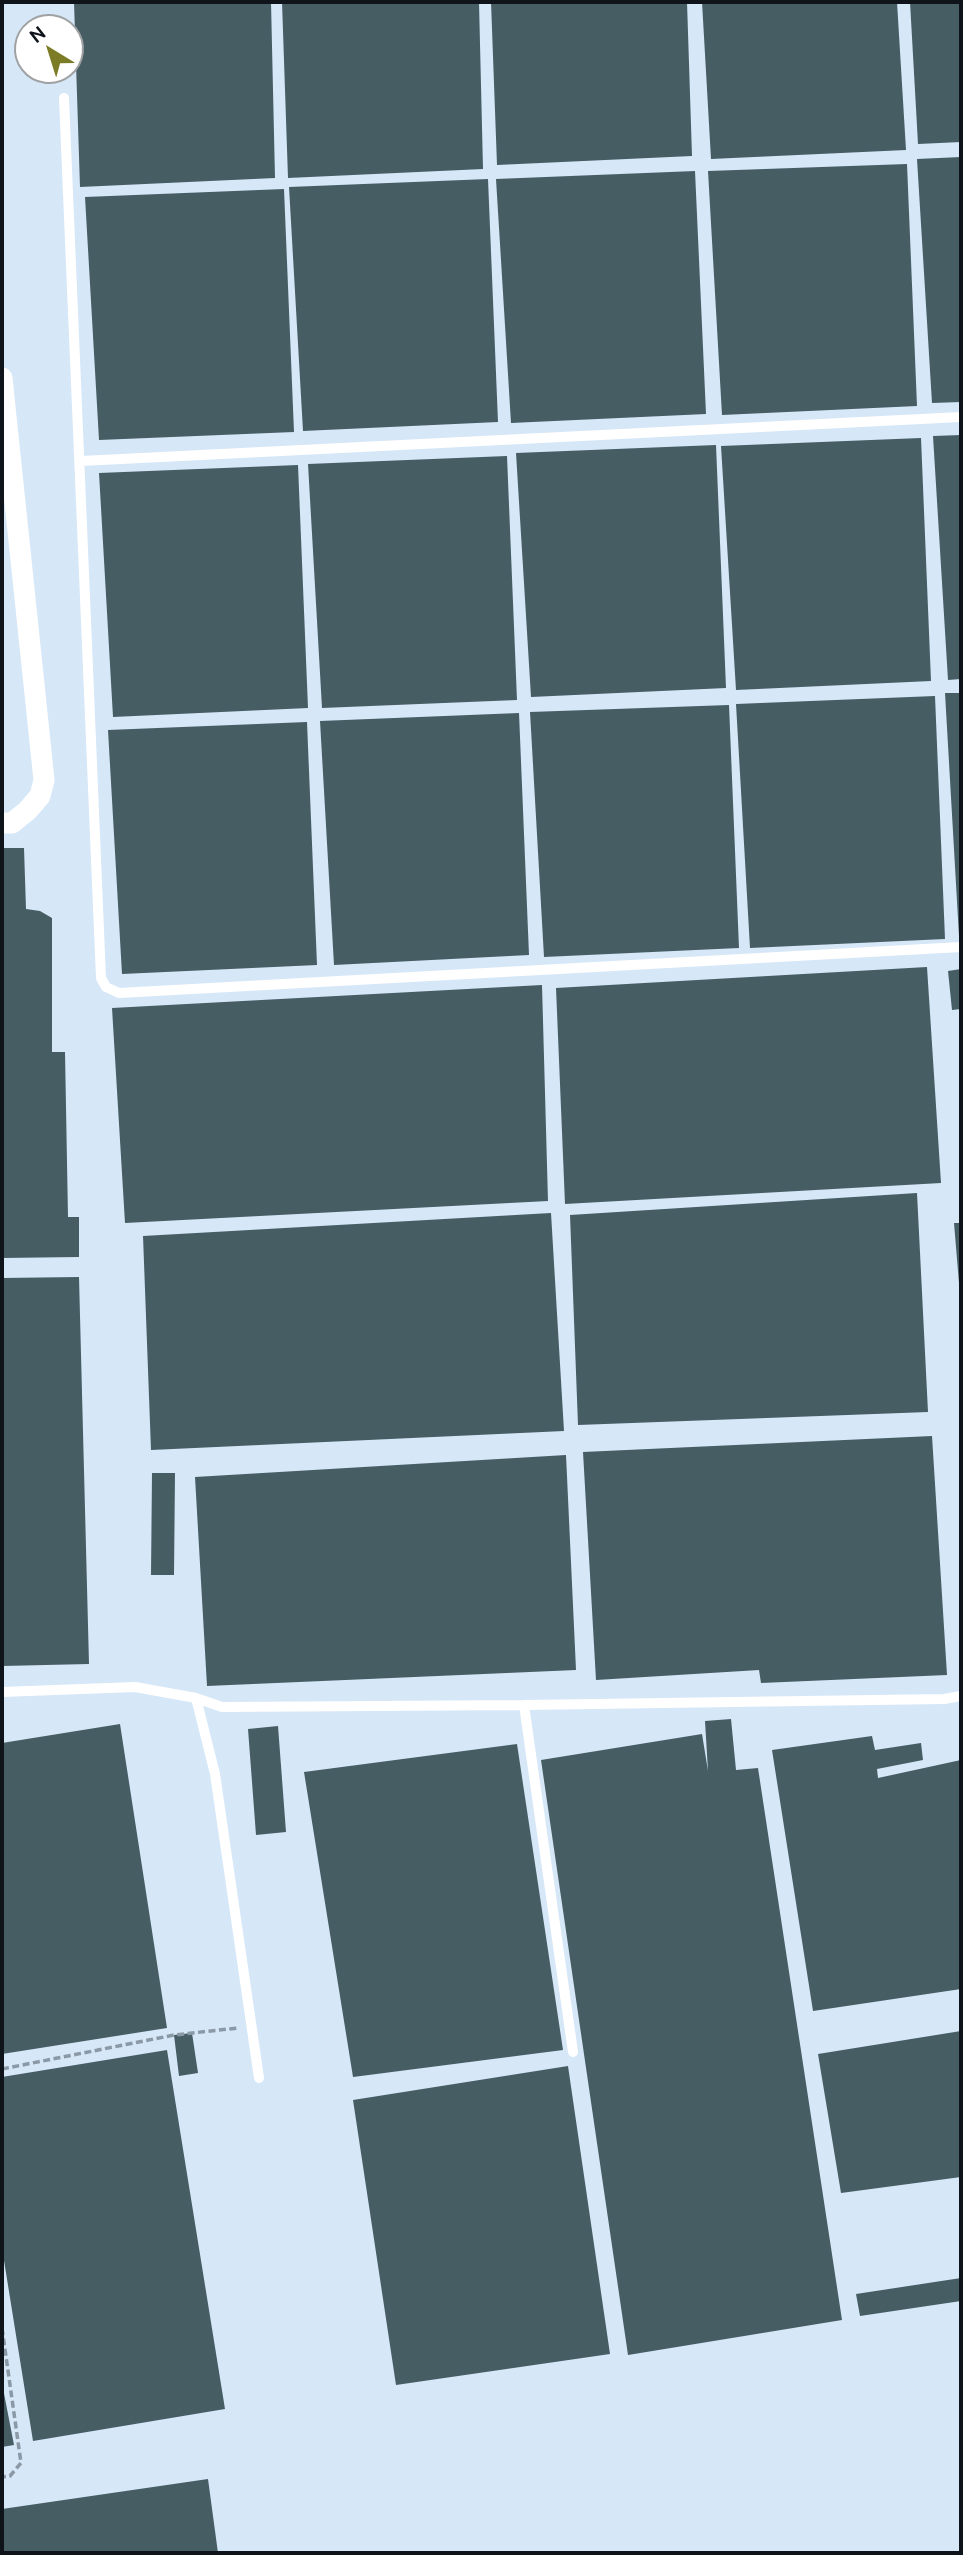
<!DOCTYPE html>
<style>
body{margin:0}
#map{position:relative;width:963px;height:2555px;overflow:hidden;background:#d6e7f8;font-family:Ubuntu,sans-serif}
canvas{display:block}
.frame{position:absolute;inset:0;border:4px solid #0e141a;pointer-events:none}
.north{position:absolute;left:14px;top:14px;width:70px;height:70px;box-sizing:border-box;background:#fff;border:2px solid #9fa1a3;border-radius:50%;rotate:322deg;font-size:19px;font-weight:700;line-height:28px;text-align:center;color:#0e141a}
.north::after{content:'';display:block;margin:auto;width:24px;height:32px;background:#7b7c25;clip-path:polygon(50% 0,100% 100%,50% 72%,0 100%)}
</style>
<div id="map">
<canvas width="963" height="2555"></canvas>
<div class="frame"></div>
<div class="north">N</div>
</div>
<script>
const ctx = document.querySelector('canvas').getContext('2d');
ctx.lineJoin = 'round';
function paint(path, color) { ctx.fillStyle = color; ctx.fill(path, 'evenodd'); }
const poly = rows => new Path2D(rows.map(r => 'M' + r).join(''));
function stroke(path, color, width, dash) { ctx.strokeStyle = color; ctx.lineWidth = width; ctx.lineCap = dash ? 'butt' : 'round'; ctx.setLineDash(dash || []); ctx.stroke(path); }
paint(poly([
 [74,2,271,2,275,178,80,187],
 [282,2,479,2,483,169,288,178],
 [491,2,687,2,692,156,497,165],
 [702,2,897,2,906,150,711,159],
 [910,2,961,2,961,142,918,144],
 [961,157,961,402,932,403,917,159],
 [907,164,917,406,722,415,708,171],
 [695,171,706,414,511,423,496,179],
 [488,179,498,422,303,431,289,187],
 [284,189,294,432,99,440,85,197],
 [961,435,961,679,948,680,933,436],
 [921,438,931,681,736,690,721,446],
 [716,445,726,688,531,697,516,453],
 [507,456,517,700,322,708,308,464],
 [298,465,308,708,113,717,99,473],
 [945,693,961,693,961,936,959,936],
 [935,696,945,939,750,948,736,704],
 [729,705,739,948,544,957,530,712],
 [519,713,529,955,334,965,320,721],
 [307,722,317,965,122,974,108,730],
 [2,848,24,848,26,909,40,911,52,918,52,1052,65,1052,68,1217,79,1217,79,1257,2,1258],
 [927,967,941,1183,565,1204,556,988],
 [961,969,961,1009,952,1010,948,971],
 [542,985,548,1201,125,1223,112,1008],
 [917,1193,928,1412,578,1425,570,1215],
 [551,1213,564,1431,151,1450,143,1236],
 [954,1223,961,1223,961,1283,959,1283],
 [79,1277,89,1664,2,1666,2,1278],
 [932,1436,947,1675,761,1683,759,1670,596,1680,583,1452],
 [566,1455,576,1670,207,1686,195,1477],
 [152,1473,175,1473,174,1575,151,1575],
 [731,1719,736,1770,758,1768,842,2320,628,2355,541,1760,702,1734,708,1771,705,1721],
 [120,1724,167,2028,2,2054,2,1743],
 [278,1726,286,1832,256,1835,248,1729],
 [872,1736,875,1750,921,1743,923,1760,877,1769,878,1778,961,1760,961,1989,813,2011,772,1750],
 [517,1744,563,2050,353,2077,304,1772],
 [961,2031,961,2177,841,2193,818,2054],
 [192,2033,198,2073,179,2076,174,2035],
 [167,2050,225,2409,33,2441,2,2248,2,2077],
 [568,2066,610,2354,396,2385,353,2100],
 [961,2278,961,2301,860,2316,856,2294],
 [2,2383,14,2445,2,2447],
 [208,2479,218,2553,2,2553,2,2509]
]), '#465d64');
stroke(poly([
 [2,2069,174,2035,238,2028],
 [2,2328,21,2463,10,2476,2,2477]
]), '#8b98a5', 3.5, [7, 3.5]);
stroke(poly([
 [64,98,101,978,106,987,119,993,961,947],
 [81,461,961,417],
 [2,1692,135,1687,196,1698,222,1707,524,1705,944,1699,961,1696],
 [196,1698,215,1774,259,2078],
 [524,1705,573,2052]
]), '#fff', 10);
stroke(poly([
 [2,378,44,780,40,796,27,811,12,823,2,823]
]), '#fff', 21);
</script>
